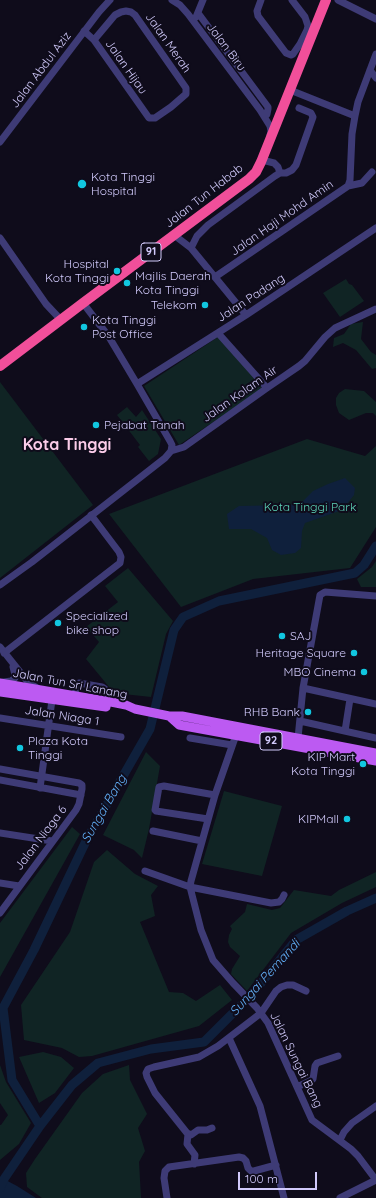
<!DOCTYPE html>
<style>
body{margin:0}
#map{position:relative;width:376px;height:1198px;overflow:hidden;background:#0f0c1b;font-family:Quicksand,sans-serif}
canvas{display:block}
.scale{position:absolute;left:238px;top:1172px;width:79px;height:18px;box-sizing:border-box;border:2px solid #d1cafb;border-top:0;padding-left:5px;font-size:12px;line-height:14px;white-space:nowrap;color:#d1cafb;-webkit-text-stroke:3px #0f0c1b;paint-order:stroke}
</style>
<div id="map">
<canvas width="376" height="1198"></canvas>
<div class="scale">100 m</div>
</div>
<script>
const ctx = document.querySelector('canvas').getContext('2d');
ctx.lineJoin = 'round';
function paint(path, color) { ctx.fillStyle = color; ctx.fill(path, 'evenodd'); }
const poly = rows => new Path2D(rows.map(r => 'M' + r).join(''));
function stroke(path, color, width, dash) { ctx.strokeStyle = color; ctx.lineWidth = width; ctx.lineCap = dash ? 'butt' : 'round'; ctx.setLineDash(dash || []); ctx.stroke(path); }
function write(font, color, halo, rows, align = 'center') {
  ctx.font = font + ' Quicksand,sans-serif'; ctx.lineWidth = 4; ctx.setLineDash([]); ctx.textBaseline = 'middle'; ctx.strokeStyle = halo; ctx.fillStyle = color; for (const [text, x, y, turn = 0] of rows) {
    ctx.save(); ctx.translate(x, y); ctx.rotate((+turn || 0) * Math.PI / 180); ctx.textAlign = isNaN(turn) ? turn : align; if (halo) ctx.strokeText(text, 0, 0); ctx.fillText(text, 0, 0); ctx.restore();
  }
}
paint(poly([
 [346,279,349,284,352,285,364,301,340,317,323,293],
 [363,322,361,339,371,352,376,355,376,368,372,369,356,350,343,343,333,347,334,338,344,334,351,324],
 [218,337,262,385,261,390,179,445,144,386],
 [0,382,93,505,0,578],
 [345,389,364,391,376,402,376,416,373,413,366,413,349,420,339,413,336,405,336,398,339,393],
 [127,407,136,417,142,410,161,439,158,454,149,461,138,447,140,445,117,415],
 [307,439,365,456,376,446,376,527,350,568,253,579,181,607,109,514],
 [376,561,376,587,361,587,357,579,372,567],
 [128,568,173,621,166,634,151,697,114,693,86,659,99,642,86,627,118,602,105,586],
 [146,752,160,766,149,829,142,858,134,850,103,835],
 [224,791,282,806,262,876,202,864],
 [72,827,80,834,0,977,0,923],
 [107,850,135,874,158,886,151,895,155,916,140,922,169,992,183,993,196,1001,220,985,232,1000,199,1026,92,1056,79,1057,62,1048,24,1040,21,1005,70,932,94,862],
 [376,872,376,887,342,903,291,933,247,991,231,974,232,969,240,956,230,947,228,942,229,935,232,929,230,926,245,912,247,904,272,910,280,908,294,890,331,896,339,890],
 [43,1052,61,1057,74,1068,55,1093,39,1103,19,1057],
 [0,1065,6,1082,31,1123,19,1144,0,1160,0,1125,1,1125,8,1115,0,1103],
 [129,1065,130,1080,147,1114,138,1128,145,1151,139,1162,141,1198,42,1198,27,1187,26,1173,35,1159,82,1093,103,1074]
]), '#102424');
paint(poly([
 [345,478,355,488,354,495,342,510,305,523,302,531,301,548,295,553,281,555,272,550,267,538,251,529,229,529,227,514,239,506,289,505,301,503,313,491,328,484],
 [0,1177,17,1186,36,1198,0,1198]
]), '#0f203c');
stroke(poly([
 [40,1126,72,1085,98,1063,151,1049,204,1042,253,993,296,940,347,911,376,898],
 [0,1188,4,1179,40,1126,12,1080,3,1008,34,950,87,839,150,729,174,630,183,617,219,601,355,573,364,565,376,546]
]), '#0f203c', 9);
stroke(poly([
 [172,0,180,5,188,14,260,110,270,126,271,131,270,135],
 [261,0,257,11,258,16,286,53,291,55,293,54,300,44,307,30,308,26,305,17,292,0],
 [338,0,376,19],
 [198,13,268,107,268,109,267,114],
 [196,17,203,0],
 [84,31,94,40,149,118,155,118,171,107,186,94,186,88,135,15,131,12,126,11,121,12,115,15,94,40],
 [370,70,376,78],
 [290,90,355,116],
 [0,142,99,12,110,0],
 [262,160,274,163,278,167,280,173],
 [348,186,362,183,372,172],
 [174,235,191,248,246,315],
 [0,238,46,304,61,320],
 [191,248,197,236,208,225,275,176,280,173,286,173,292,170,296,165,313,117,311,113,299,108],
 [215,277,348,186,350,180,352,134,355,116,358,102,376,54],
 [83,303,109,337,137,384,170,441,172,445,171,451],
 [218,333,267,388],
 [137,384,246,315,376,228],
 [0,585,32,562,165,458,171,451,184,447,267,388,299,366,305,361,325,337,335,328,376,309],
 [0,647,28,682,37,688],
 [4,653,120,563,121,557,119,552,91,515],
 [4,682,11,681,15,678,15,675,13,667],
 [303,688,376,704],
 [75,695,77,685,79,683,102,687,105,689,111,702],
 [0,718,121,737],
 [300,721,376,738],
 [345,731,350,699],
 [236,735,215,795,191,881,190,887,201,930,213,960,233,983,257,1008,268,1023,312,1120,351,1149,358,1156,376,1180],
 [190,738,232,745],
 [298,738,303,688,320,595,325,592,376,596],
 [0,769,79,783,82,785,82,789,79,804,76,810,0,913],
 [0,780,81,795],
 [40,788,52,700],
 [208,819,156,811,155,810,159,787,164,786,215,795],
 [153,831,202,841],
 [0,833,52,841],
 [145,871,190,887,271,903,279,902,282,899,284,895],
 [0,883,19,886],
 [229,1038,260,1106,284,1198],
 [297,1087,310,1081,313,1079,315,1066,317,1063,338,1056],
 [212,1128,207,1130,198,1130,191,1135,187,1133,155,1093,147,1077,146,1073,148,1069,154,1067,199,1057,218,1046,261,1013,276,991,281,987,287,985,293,985,306,991],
 [188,1134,187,1144,195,1155,194,1164],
 [340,1140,344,1132,352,1123,376,1106],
 [167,1198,164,1178,165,1171,169,1167,239,1157,243,1158,246,1161,248,1168,251,1171,254,1171,276,1165],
 [340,1198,376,1180]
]), '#3e3b76', 7);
stroke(poly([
 [0,683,111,702,126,705,135,709,169,716,182,716,376,753],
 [0,692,106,707],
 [169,716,179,725,376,761]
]), '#bc5af2', 9);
stroke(poly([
 [0,366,83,303,249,179,256,172,261,162,326,0]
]), '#f14f9a', 10);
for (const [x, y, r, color] of [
 [82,184,5,"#11c7e0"],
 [117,271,4,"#11c7e0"],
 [127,283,4,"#11c7e0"],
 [205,305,4,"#11c7e0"],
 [84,327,4,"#11c7e0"],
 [96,425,4,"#11c7e0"],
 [58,623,4,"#11c7e0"],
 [282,636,4,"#11c7e0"],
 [354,653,4,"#11c7e0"],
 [364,672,4,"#11c7e0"],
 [308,712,4,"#11c7e0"],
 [20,748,4,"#11c7e0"],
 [363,764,4,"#11c7e0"],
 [347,819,4,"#11c7e0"]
]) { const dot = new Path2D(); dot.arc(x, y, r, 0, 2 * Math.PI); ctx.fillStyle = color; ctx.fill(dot); stroke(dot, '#0f0c1b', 1.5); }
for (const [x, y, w] of [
 [151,252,20],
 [271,741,22]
]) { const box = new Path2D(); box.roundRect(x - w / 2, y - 9, w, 18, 3); ctx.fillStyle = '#0f0c1b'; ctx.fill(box); stroke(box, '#d1cafb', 1); }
write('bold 11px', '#d1cafb', null, [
 ["91",151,252],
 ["92",271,741]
]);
write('12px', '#d1cafb', '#0f0c1b', [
 ["Jalan Merah",168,43,55],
 ["Jalan Biru",226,47,53],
 ["Jalan Hijau",126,67,55],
 ["Jalan Abdul Aziz",41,70,-53],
 ["Jalan Tun Habab",204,196,-38],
 ["Jalan Haji Mohd Amin",282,218,-35],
 ["Jalan Padang",251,298,-33],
 ["Jalan Kolam Air",240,394,-35],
 ["Jalan Tun Sri Lanang",70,684,11],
 ["Jalan Niaga 1",62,716,9],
 ["Jalan Niaga 6",41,838,-53],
 ["Jalan Sungai Bang",296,1060,64]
]);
write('12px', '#d1cafb', '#0f0c1b', [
 ["Kota Tinggi",91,177],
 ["Hospital",91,191],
 ["Hospital",109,264,"right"],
 ["Kota Tinggi",109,278,"right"],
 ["Majlis Daerah",135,276],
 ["Kota Tinggi",135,290],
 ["Telekom",197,305,"right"],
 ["Kota Tinggi",92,320],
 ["Post Office",92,334],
 ["Pejabat Tanah",104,425],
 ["Specialized",66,616],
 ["bike shop",66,630],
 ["SAJ",290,636],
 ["Heritage Square",346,653,"right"],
 ["MBO Cinema",356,672,"right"],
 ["RHB Bank",300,712,"right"],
 ["Plaza Kota",28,741],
 ["Tinggi",28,755],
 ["KIP Mart",355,757,"right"],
 ["Kota Tinggi",355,771,"right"],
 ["KIPMall",339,819,"right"]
], 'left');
write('12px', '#5dd4b8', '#0f0c1b', [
 ["Kota Tinggi Park",310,507]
]);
write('italic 13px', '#60acf3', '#0f0c1b', [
 ["Sungai Bang",104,809,-60],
 ["Sungai Pemandi",265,978,-48]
]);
write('bold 16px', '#fbcce9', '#0f0c1b', [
 ["Kota Tinggi",67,445]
]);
</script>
